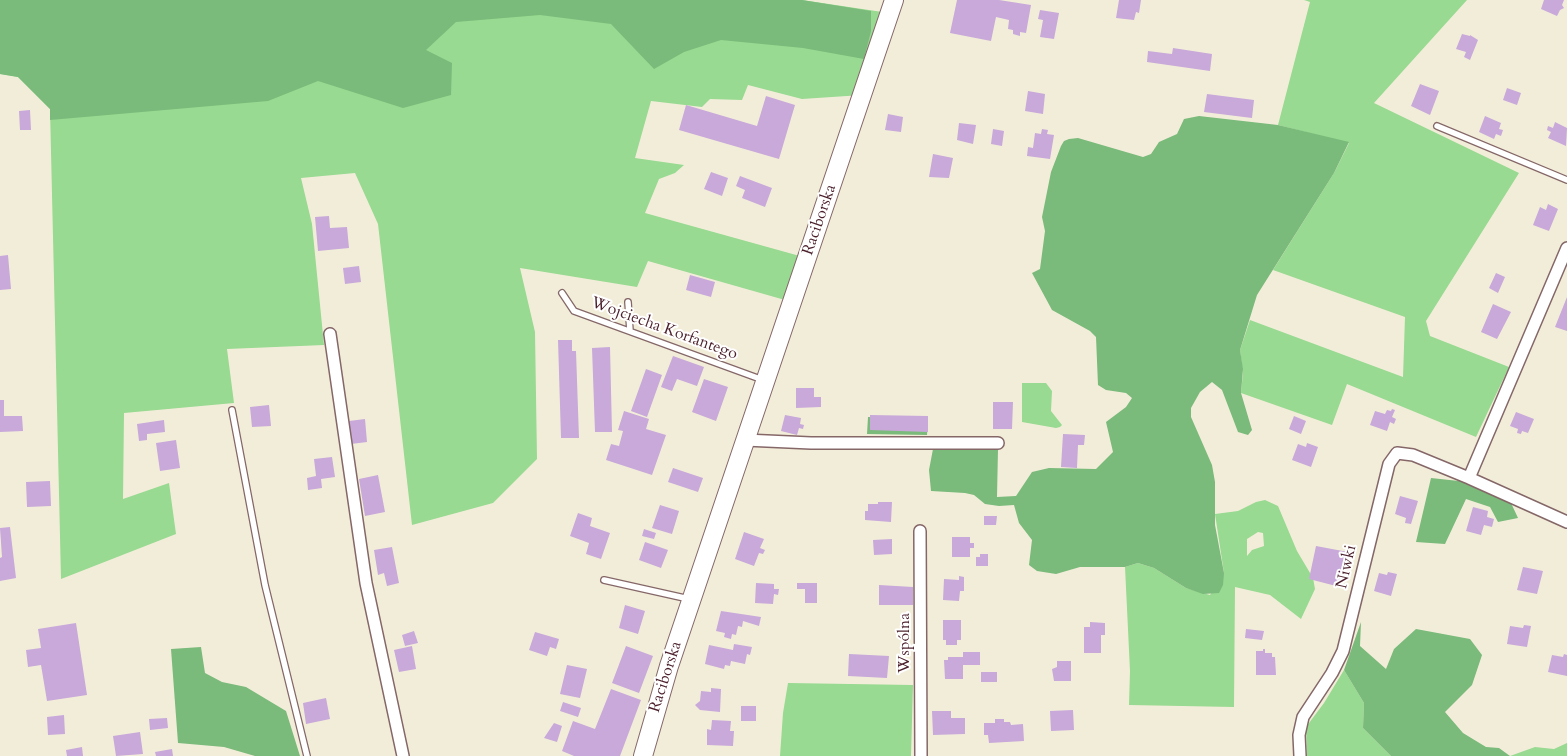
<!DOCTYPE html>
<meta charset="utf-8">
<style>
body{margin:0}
canvas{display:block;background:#f2edd9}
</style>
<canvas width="1567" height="756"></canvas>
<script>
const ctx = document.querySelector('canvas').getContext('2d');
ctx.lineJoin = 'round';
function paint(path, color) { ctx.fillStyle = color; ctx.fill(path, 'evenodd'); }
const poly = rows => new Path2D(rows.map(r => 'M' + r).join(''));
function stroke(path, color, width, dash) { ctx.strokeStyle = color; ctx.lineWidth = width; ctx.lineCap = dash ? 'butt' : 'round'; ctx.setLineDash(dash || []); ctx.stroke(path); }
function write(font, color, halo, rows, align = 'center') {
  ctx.font = font + ' Cardo,serif'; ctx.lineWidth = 4; ctx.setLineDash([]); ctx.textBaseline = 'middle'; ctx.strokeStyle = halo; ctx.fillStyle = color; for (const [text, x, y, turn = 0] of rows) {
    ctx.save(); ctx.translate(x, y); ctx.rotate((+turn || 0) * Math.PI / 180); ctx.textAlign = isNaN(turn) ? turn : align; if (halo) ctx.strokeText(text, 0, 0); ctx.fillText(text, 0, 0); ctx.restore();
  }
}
paint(poly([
 [0,0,802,0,889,13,862,95,802,99,748,85,742,100,710,99,702,107,651,101,635,158,684,165,675,173,659,179,645,213,807,258,792,302,648,261,637,287,520,268,535,332,537,459,493,503,412,525,378,224,355,173,301,178,312,224,324,345,227,349,234,403,124,413,123,499,169,483,176,534,61,579,50,109,18,77,0,74],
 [1304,0,1467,0,1374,103,1519,173,1426,321,1430,336,1509,367,1476,437,1347,384,1332,425,1241,393,1243,373,1240,350,1250,320,1403,377,1405,317,1273,270,1334,173,1349,143,1278,125,1310,2],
 [1022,383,1046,383,1052,391,1051,411,1062,425,1060,427,1056,428,1022,422],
 [1265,500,1278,506,1297,551,1313,578,1315,589,1301,619,1270,595,1235,587,1234,707,1129,705,1130,671,1125,567,1138,563,1154,568,1186,588,1210,595,1224,573,1215,514,1238,511,1256,502],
 [1258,532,1263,533,1264,546,1252,550,1247,556,1247,539],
 [1344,670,1364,703,1363,728,1391,756,1307,756,1306,727,1324,703],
 [788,683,913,685,911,756,780,756,783,713],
 [1567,743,1567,756,1510,756,1535,747,1554,749]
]), '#98da91');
paint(poly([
 [0,0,802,0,871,11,871,31,864,59,803,48,721,40,684,52,654,69,611,24,540,15,456,22,426,50,452,63,451,95,403,108,318,81,268,101,50,120,50,109,18,77,0,74],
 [1199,116,1278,125,1349,142,1334,173,1257,295,1240,350,1243,369,1241,393,1252,430,1248,435,1238,432,1222,390,1212,382,1200,392,1191,408,1191,417,1212,465,1215,482,1215,525,1224,573,1223,585,1219,593,1203,594,1186,588,1154,568,1138,563,1125,567,1080,567,1056,574,1037,571,1029,565,1032,540,1019,523,1014,505,999,506,985,504,974,495,965,493,931,491,929,470,933,449,998,449,997,497,1016,496,1032,472,1049,468,1096,469,1113,452,1106,422,1126,407,1132,398,1126,393,1106,390,1098,385,1096,337,1090,331,1052,310,1032,273,1040,269,1045,231,1042,217,1051,172,1061,146,1064,141,1069,139,1078,138,1143,157,1151,154,1159,142,1177,134,1184,119],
 [868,417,928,419,927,435,867,434],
 [1431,478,1468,482,1511,503,1518,518,1498,522,1490,507,1466,499,1445,544,1416,542],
 [1361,622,1360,646,1386,669,1394,649,1416,629,1470,639,1482,655,1472,685,1445,712,1463,733,1486,747,1499,748,1510,756,1391,756,1363,728,1364,703,1344,670],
 [201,647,205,673,222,682,246,687,286,711,300,756,255,756,224,747,178,743,171,649]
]), '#7aba7b');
paint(poly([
 [957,0,999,0,1031,5,1026,33,1020,32,1020,36,1013,34,1013,30,1008,29,1009,20,996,17,991,41,950,33],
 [1119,0,1141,0,1139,13,1136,12,1134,20,1116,18],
 [1544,0,1564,0,1562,5,1564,8,1560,10,1557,16,1541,9],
 [1040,10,1059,13,1054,39,1040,37,1043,20,1038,19],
 [1462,34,1470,36,1470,35,1478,40,1470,60,1464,57,1466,52,1456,49],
 [1173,48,1212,54,1210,71,1147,62,1148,51,1172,54],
 [1420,84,1439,91,1430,115,1411,106],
 [1507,88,1521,93,1517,105,1503,100],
 [1028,91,1045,94,1043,114,1025,111],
 [1207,94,1254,100,1252,118,1204,112],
 [766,96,795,105,779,159,679,130,686,105,757,126],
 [30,110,31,130,20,130,19,111],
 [888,114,903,117,901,132,885,130],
 [1485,116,1501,123,1499,129,1503,130,1501,136,1496,134,1494,139,1479,132],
 [1555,122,1567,128,1566,146,1548,138,1551,132,1547,130,1548,126,1553,128],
 [959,123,976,125,973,144,957,140],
 [993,129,1004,131,1002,146,991,144],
 [1042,129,1048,130,1047,134,1054,135,1050,159,1027,156,1028,147,1033,148,1035,133,1041,134],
 [933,154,953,158,949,178,929,177],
 [711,172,728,178,722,196,704,189],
 [740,176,772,188,765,207,742,198,745,190,736,186],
 [1548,204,1558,209,1549,231,1533,225,1540,207,1546,210],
 [329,216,330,228,347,227,349,248,318,251,315,217],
 [8,255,11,289,0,290,0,256],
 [359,266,361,282,345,284,343,268],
 [1496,273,1505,277,1498,293,1489,288],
 [690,275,715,282,711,297,686,290],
 [1567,297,1567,331,1555,327],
 [1493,304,1511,312,1497,339,1481,332],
 [558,340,572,340,572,351,576,351,579,438,561,438],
 [610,347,612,432,595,432,592,348],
 [673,356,704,367,697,386,677,379,672,391,661,387],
 [646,369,662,375,647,417,631,411],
 [704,379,728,387,716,421,692,412],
 [796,388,814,388,814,397,821,397,821,407,796,408],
 [0,400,4,400,4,416,22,416,23,431,0,432],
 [993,402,1013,402,1012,429,993,429],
 [269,405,271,426,252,427,250,407],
 [1392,409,1395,410,1392,417,1396,419,1394,424,1390,422,1387,431,1370,425,1375,411,1385,414,1387,410,1391,411],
 [624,411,649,419,646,429,666,435,652,475,606,460,611,444,619,446,623,431,618,430],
 [1516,412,1534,419,1528,433,1522,431,1521,434,1517,433,1518,429,1510,426],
 [785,415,801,418,800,424,804,425,803,429,799,428,797,435,781,431],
 [870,415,928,416,928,432,870,430],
 [1294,416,1306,421,1301,434,1289,429],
 [365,419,367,442,351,444,349,421],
 [164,420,165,432,147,434,147,440,139,441,137,424],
 [1063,434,1085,435,1084,445,1078,445,1077,468,1061,467],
 [176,440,180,468,160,471,156,443],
 [1307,443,1318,447,1311,467,1292,460,1298,444,1306,447],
 [332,457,335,477,321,479,322,488,308,490,307,478,316,476,314,459],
 [673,468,703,478,698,492,668,482],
 [378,475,385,512,365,516,359,479],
 [50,481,51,506,27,507,26,482],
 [1400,496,1418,501,1411,524,1405,523,1406,518,1395,514],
 [878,502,892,502,891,522,865,520,865,511,868,511,868,504,878,504],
 [660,505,679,511,672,534,652,528],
 [1473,507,1488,511,1487,517,1494,519,1492,527,1484,525,1481,535,1466,531],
 [578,513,592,518,590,526,610,533,601,559,586,554,589,543,570,536],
 [984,516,997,516,996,525,984,525],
 [10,527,16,578,0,581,0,558,2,557,0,528],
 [644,529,656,533,654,539,642,536],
 [744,532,764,539,760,548,765,550,763,554,759,553,754,566,735,559],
 [952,537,970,537,970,543,974,543,974,548,970,548,970,557,952,557],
 [892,539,892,554,874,555,873,540],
 [645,542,668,550,661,568,639,560],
 [1316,546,1348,552,1340,587,1309,579],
 [392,547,399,583,387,586,384,573,378,575,374,550],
 [980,554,988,554,988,566,976,566,976,557,980,557],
 [1523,567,1543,571,1537,594,1517,590],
 [1388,572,1397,574,1391,596,1374,591,1379,573,1387,575],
 [959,576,964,577,964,591,960,591,959,601,943,600,944,579,959,580],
 [756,583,774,584,774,589,779,589,778,595,774,594,773,604,755,603],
 [797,583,817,583,817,603,805,603,805,589,797,589],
 [879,585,913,587,913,605,879,605],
 [625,605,645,611,638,634,619,628],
 [721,611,761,617,759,626,743,621,742,627,738,626,736,635,732,634,731,639,724,637,725,633,716,631],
 [943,620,961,620,961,640,957,640,957,645,946,645,946,640,943,640],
 [1090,622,1105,623,1105,635,1101,635,1101,653,1084,653,1084,627,1090,627],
 [76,623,87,695,47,701,41,665,28,667,26,650,41,648,38,629],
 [1524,625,1531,626,1527,647,1507,644,1510,626,1523,628],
 [1246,629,1264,631,1262,640,1245,638],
 [414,631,418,643,405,646,402,635],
 [535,632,559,639,556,649,550,647,547,656,529,650],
 [734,644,752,647,750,655,747,654,745,664,731,661,730,666,725,665,724,669,705,664,709,645,733,650],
 [412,646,416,669,399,672,394,650],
 [626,646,653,656,639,693,612,683],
 [1263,649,1265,649,1265,653,1272,653,1272,657,1275,657,1276,675,1256,675,1256,651,1263,651],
 [963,652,980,652,980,665,963,665,963,679,945,679,944,660,948,660,948,657,963,657],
 [849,654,889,656,887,678,848,676],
 [1564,654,1567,655,1567,676,1548,672,1552,655,1563,657],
 [1057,661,1071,661,1071,681,1054,681,1052,669,1057,667],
 [567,665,587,669,580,698,560,694],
 [981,672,997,672,997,682,981,682],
 [711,688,721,689,720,712,700,710,695,705,700,701,701,691,711,692],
 [611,689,641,700,620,756,574,756,562,751,573,721,595,729],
 [326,698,330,719,306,724,303,703],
 [563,702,581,708,578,717,560,711],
 [741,706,756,706,756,721,741,721],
 [1073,710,1074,730,1051,731,1050,711],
 [932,711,951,711,951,718,965,718,965,734,933,735],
 [64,715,65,734,48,735,47,717],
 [167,718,168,728,150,730,149,719],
 [995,719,1004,719,1004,722,1010,722,1011,725,1023,724,1024,741,989,743,988,735,984,735,984,723,995,723],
 [712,720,731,721,730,731,734,731,733,746,707,745,707,729,711,730],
 [554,723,562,726,557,742,544,738],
 [140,732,143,754,116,756,113,736],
 [82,747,83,756,67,756,66,750],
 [172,749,173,756,156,756,155,752]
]), '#c8a9da');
const service = poly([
 [1437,126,1567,180],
 [562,293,574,311,763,380],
 [628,302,630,331],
 [232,410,265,585,307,756],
 [604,580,689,599]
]);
const minor = poly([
 [330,334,366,583,403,756],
 [745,440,811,443,998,443],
 [1469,478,1567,522],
 [920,531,921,756],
 [1300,756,1299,735,1303,717,1332,673,1343,651,1389,464,1397,453,1413,455,1469,478,1567,248]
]);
const primary = poly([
 [643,756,669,666,894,0]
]);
stroke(service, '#856768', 8);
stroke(minor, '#856768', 14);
stroke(primary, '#856768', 20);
stroke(service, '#fff', 5.5);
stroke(minor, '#fff', 11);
stroke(primary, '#fff', 18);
write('16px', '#4a1f2b', '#fff', [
 ["Raciborska",820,220,-71],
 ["Wojciecha Korfantego",664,329,20],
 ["Niwki",1347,567,-77],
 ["Wspólna",905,643,-90],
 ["Raciborska",666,677,-72]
]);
</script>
